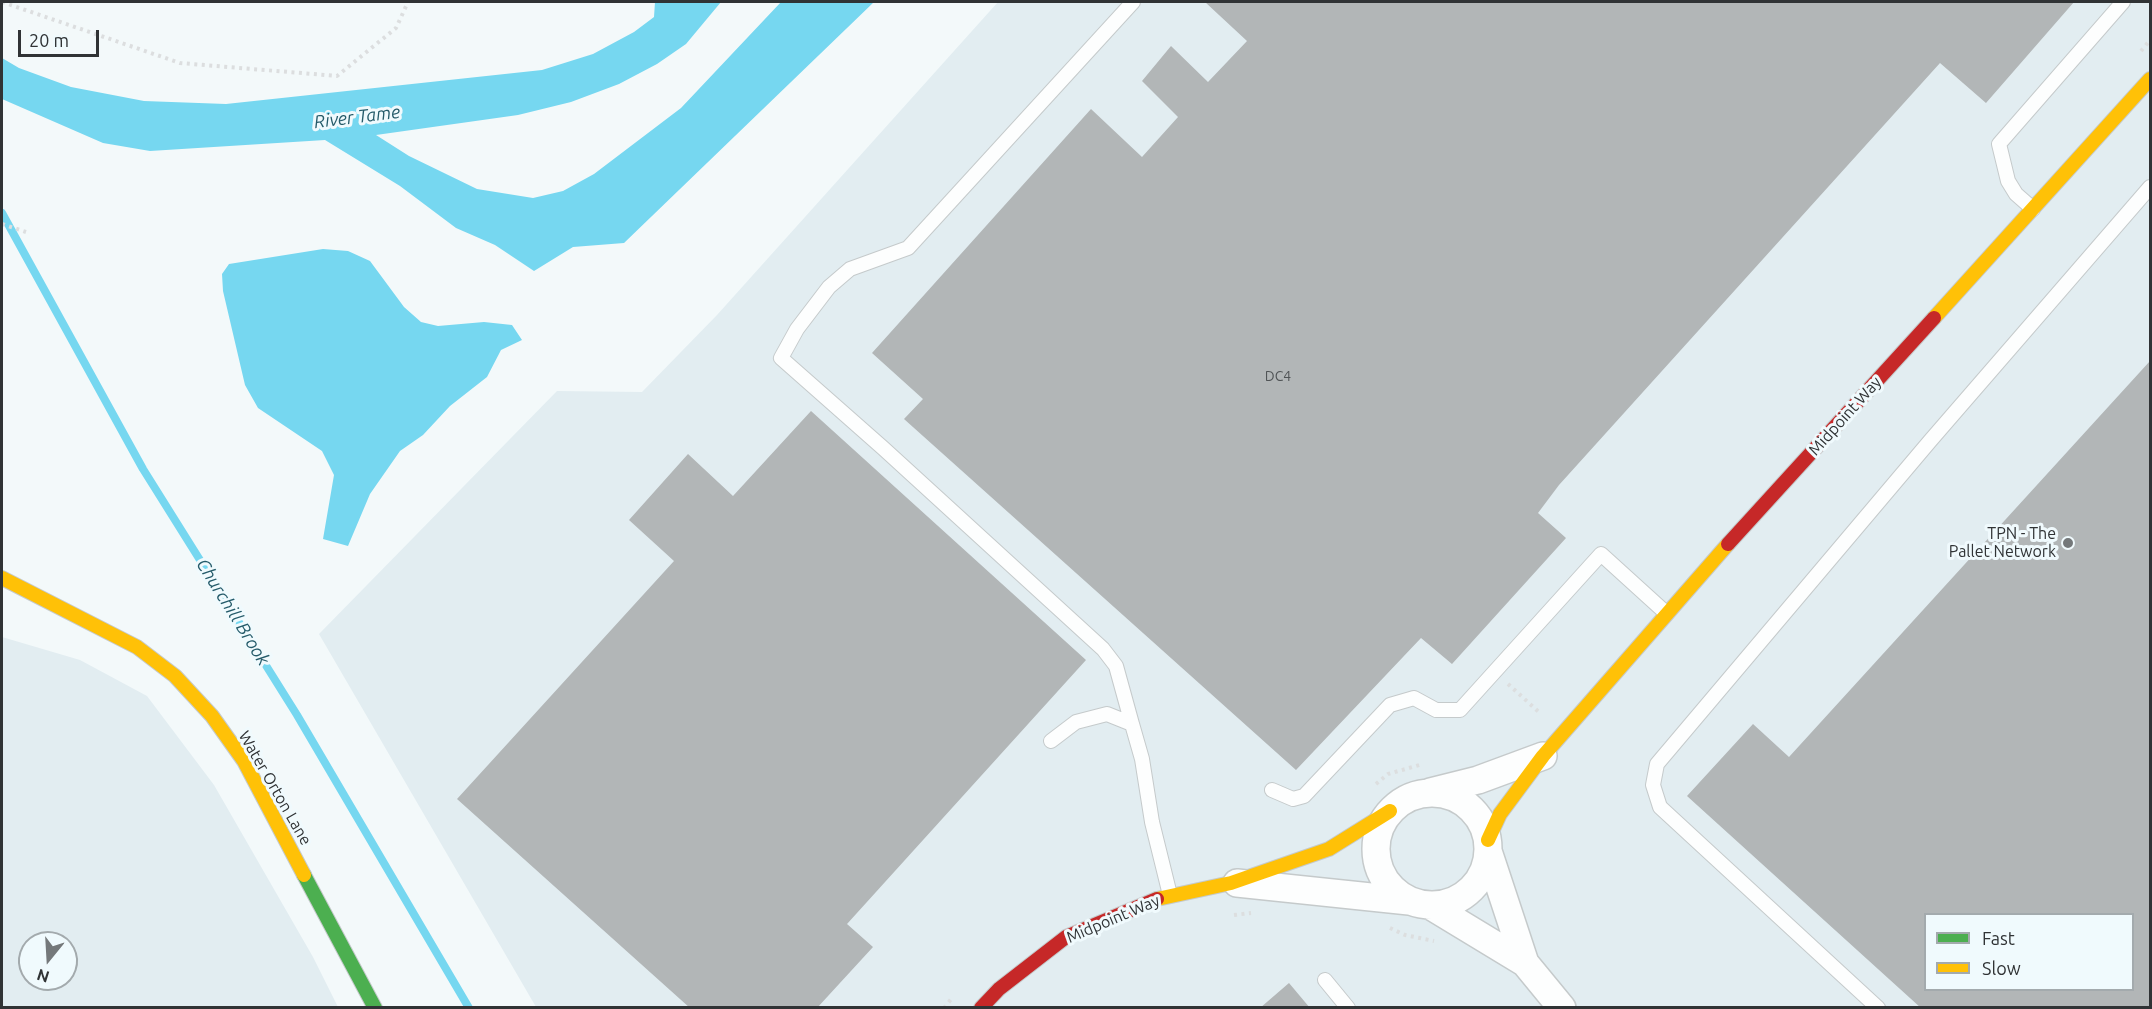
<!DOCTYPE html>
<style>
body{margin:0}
#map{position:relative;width:2152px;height:1009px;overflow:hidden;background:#f3f9fa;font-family:Ubuntu,sans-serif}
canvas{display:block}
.frame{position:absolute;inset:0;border:3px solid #303335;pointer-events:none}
.legend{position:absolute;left:1924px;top:913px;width:210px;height:78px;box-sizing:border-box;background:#f0fafd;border:2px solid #a3aaad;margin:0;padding:8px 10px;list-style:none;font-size:18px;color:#303335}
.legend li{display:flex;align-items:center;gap:12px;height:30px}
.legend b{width:30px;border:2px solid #a3aaad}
.north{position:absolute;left:18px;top:931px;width:60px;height:60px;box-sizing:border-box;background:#f0fafd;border:2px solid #a3aaad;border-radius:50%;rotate:198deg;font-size:16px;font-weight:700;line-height:24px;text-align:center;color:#303335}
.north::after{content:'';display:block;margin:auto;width:21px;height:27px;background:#74787a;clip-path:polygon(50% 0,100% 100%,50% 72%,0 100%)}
.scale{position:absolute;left:18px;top:30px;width:81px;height:27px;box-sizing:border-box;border:3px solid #303335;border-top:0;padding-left:8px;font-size:18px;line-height:21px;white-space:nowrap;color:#303335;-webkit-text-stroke:4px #f0fafd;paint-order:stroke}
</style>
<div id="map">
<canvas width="2152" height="1009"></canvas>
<div class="frame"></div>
<ul class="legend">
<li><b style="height:8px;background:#4caf50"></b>Fast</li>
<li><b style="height:8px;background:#ffc107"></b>Slow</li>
</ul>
<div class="north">N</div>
<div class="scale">20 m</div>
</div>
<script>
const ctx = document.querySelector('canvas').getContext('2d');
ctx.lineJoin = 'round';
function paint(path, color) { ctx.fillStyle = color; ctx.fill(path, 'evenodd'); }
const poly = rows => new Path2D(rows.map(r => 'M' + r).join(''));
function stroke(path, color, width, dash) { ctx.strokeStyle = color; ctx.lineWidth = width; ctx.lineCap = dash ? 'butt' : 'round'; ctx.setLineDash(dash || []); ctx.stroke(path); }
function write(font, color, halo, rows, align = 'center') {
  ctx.font = font + ' Ubuntu,sans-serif'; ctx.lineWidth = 6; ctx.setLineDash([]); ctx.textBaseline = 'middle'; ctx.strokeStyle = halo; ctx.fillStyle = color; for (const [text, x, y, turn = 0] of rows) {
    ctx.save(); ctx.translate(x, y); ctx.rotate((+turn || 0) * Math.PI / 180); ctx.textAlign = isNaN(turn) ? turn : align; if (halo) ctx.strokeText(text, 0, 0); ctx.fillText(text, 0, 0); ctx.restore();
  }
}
paint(poly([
 [998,2,2150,2,2150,1007,536,1007,319,634,557,391,642,392,717,315],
 [1926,914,2132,914,2132,990,1926,990],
 [2,637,80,660,147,696,214,785,313,957,338,1007,2,1007],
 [30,943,66,943,66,979,30,979]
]), '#e2edf1');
paint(poly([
 [655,2,721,2,686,44,657,64,619,84,571,102,518,115,376,135,409,156,477,189,533,198,563,191,594,174,681,108,781,2,874,2,624,243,573,247,534,271,495,245,456,228,400,186,325,140,150,151,103,143,2,99,2,58,19,68,71,87,144,101,226,104,542,70,593,54,634,32,654,17],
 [323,249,348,251,370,261,404,307,421,322,438,326,484,322,512,325,522,340,501,350,487,377,450,406,423,435,400,451,370,494,348,546,323,539,334,475,322,451,258,408,245,385,223,291,222,274,229,264]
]), '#76d7f0');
stroke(poly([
 [2,213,143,469,297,715,469,1008]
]), '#76d7f0', 8);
paint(poly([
 [1205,2,2074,2,1986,103,1940,63,1559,485,1538,513,1566,538,1452,664,1421,638,1296,770,904,419,923,399,872,353,1091,109,1142,157,1178,117,1142,81,1171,46,1208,82,1247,41],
 [2150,361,2150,1008,1921,1008,1687,796,1753,724,1789,757],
 [1926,914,2132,914,2132,990,1926,990],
 [811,411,1086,660,847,924,873,947,817,1008,690,1008,457,799,674,561,629,520,688,454,733,496],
 [1289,983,1310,1008,1260,1008]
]), '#b2b6b7');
const lane = poly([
 [2033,209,2016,194,2008,181,1999,144,2123,2],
 [1132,724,1116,666,1103,649,883,448,781,358,797,329,829,287,850,269,908,248,1133,2],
 [1051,741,1076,722,1107,714,1132,724,1142,759,1152,822,1170,895],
 [1272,790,1293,799,1304,796,1390,705,1414,698,1436,710,1460,710,1601,554,1666,613],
 [1325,980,1348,1008],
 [1878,1008,1660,807,1653,785,1657,764,1930,441,2150,187]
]);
const street = poly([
 [1430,792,1478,780,1543,756],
 '1376 849a56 56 0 1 1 112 0a56 56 0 1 1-112 0Z',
 [1488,851,1525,963],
 [1237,883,1409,901],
 [1431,906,1525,963,1562,1008]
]);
const fast = poly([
 [304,875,375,1008]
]);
const slow = poly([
 [1934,318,2150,79],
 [2,578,137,647,175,676,212,716,244,761,304,875],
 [1488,840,1500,814,1543,756,1728,544],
 [1157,899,1231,883,1329,849,1390,811]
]);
const jam = poly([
 [1728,544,1934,318],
 [981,1008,999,989,1066,937,1157,899]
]);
stroke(lane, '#c5cacb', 16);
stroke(street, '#c5cacb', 30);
stroke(fast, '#c5cacb', 16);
stroke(slow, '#c5cacb', 16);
stroke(jam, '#c5cacb', 16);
stroke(poly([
 [2,2,180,63,337,76,396,28,408,2],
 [2141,51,2150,40],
 [2,224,26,232],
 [1508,684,1540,713],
 [1376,784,1388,774,1423,764],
 [1234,915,1251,913],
 [1390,928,1405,935,1434,941],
 [944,1008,952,998]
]), '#dcdedf', 4, [3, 4.5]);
stroke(lane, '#fdfefe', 14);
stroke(street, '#fdfefe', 27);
stroke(fast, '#4caf50', 14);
stroke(slow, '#ffc107', 14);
stroke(jam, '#c62828', 14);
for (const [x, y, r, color] of [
 [2068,543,6,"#74787a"]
]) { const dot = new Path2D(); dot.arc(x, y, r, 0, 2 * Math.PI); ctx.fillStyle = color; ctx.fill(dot); stroke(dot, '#f0fafd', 2); }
write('14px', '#505456', null, [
 ["DC4",1278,376]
]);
write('16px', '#303335', '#f0fafd', [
 ["Midpoint Way",1845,416,-48],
 ["Water Orton Lane",275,788,60],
 ["Midpoint Way",1113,919,-23]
]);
write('16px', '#303335', '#f0fafd', [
 ["TPN - The",2056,534],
 ["Pallet Network",2056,552]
], 'right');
write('italic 18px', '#255b6a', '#f0fafd', [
 ["River Tame",357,117,-7],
 ["Churchill Brook",233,612,58]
]);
</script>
